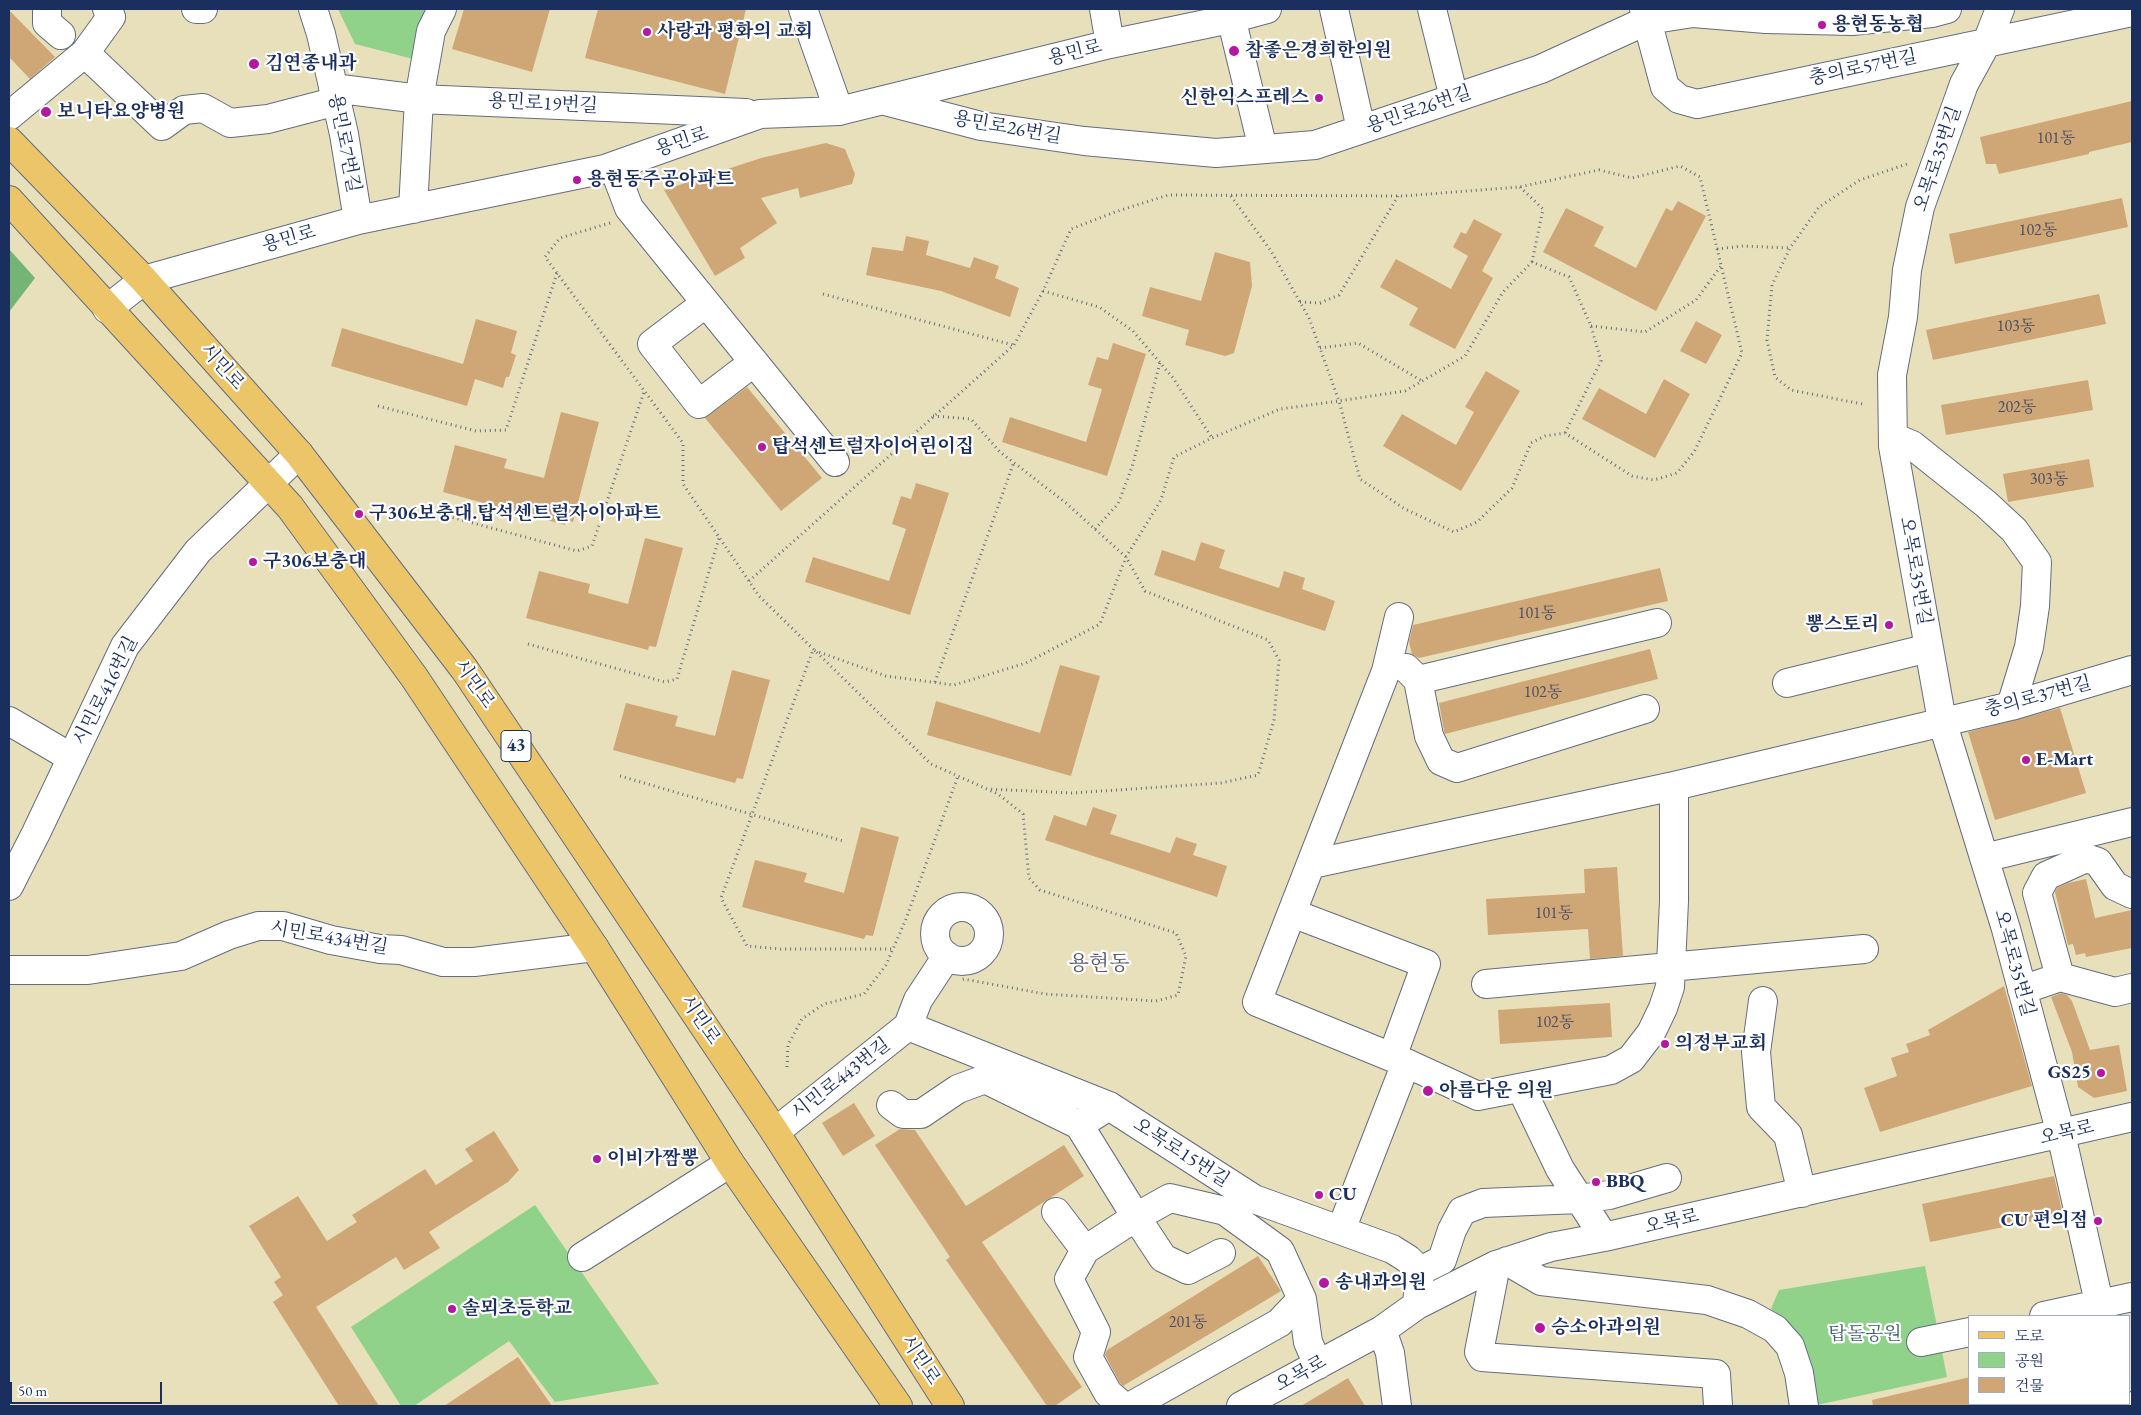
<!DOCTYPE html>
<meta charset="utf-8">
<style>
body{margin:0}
#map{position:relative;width:2141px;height:1415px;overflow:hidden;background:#e8e0bb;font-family:"EB Garamond","Noto Serif KR",serif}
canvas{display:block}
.frame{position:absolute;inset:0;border:10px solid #1b2f5e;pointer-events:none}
.legend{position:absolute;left:1968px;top:1315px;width:162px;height:90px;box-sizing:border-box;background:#fff;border:1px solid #a4acbf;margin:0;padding:6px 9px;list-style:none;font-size:15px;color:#1b2f5e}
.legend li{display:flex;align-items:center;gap:10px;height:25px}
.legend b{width:25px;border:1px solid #a4acbf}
.scale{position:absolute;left:10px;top:1382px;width:152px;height:22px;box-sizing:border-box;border:2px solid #1b2f5e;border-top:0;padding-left:6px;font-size:15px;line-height:18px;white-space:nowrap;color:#1b2f5e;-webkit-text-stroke:4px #fff;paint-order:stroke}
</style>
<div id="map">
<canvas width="2141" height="1415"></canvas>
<div class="frame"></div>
<ul class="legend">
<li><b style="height:6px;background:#edc569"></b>도로</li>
<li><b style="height:14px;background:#90d289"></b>공원</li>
<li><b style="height:14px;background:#cfa776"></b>건물</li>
</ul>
<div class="scale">50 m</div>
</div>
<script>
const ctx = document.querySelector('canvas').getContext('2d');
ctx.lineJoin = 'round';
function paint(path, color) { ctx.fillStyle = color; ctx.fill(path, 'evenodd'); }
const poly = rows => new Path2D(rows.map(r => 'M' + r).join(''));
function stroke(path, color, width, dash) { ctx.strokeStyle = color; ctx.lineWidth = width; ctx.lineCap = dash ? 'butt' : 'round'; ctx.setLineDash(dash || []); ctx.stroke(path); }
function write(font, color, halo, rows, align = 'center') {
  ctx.font = font + ' "EB Garamond","Noto Serif KR",serif'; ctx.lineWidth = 4.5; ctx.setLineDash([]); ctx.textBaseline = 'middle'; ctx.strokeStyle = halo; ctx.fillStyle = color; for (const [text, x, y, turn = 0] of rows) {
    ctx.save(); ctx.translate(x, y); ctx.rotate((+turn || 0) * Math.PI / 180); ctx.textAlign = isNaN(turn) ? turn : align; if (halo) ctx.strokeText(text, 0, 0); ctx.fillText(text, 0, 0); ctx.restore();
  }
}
paint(poly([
 [338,9,431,9,413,59,355,44],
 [535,1205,659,1384,555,1402,509,1341,414,1406,401,1406,351,1327],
 [1925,1266,1947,1377,1817,1405,1797,1333,1771,1309,1779,1290]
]), '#90d289');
paint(poly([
 [9,249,35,278,9,312]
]), '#74b475');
paint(poly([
 [464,9,550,9,532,72,452,49],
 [598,9,746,9,725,94,585,58],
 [9,10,55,57,30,79,9,57],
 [2132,101,2132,142,2089,152,2089,154,1999,174,1996,164,1986,164,1980,137],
 [826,143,845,149,855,174,852,184,800,198,798,188,761,198,777,223,740,248,745,258,715,276,664,190,761,158],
 [2122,198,2128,227,1955,264,1949,234],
 [1678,201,1706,216,1656,311,1543,252,1566,208,1604,227,1594,246,1636,268,1666,208,1672,211],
 [1474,219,1502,234,1482,271,1493,278,1455,349,1409,325,1418,308,1380,287,1396,259,1451,289,1468,256,1453,247,1461,232,1466,234],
 [906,236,929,241,926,255,970,268,974,257,999,266,995,278,1019,288,1010,317,941,291,866,275,872,247,903,251],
 [1215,252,1250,262,1252,286,1234,353,1225,356,1185,345,1189,330,1142,316,1150,287,1201,301],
 [2099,294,2106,324,1933,360,1926,330],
 [476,319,517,331,511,353,516,355,509,377,506,377,503,388,475,379,467,406,331,366,342,328,463,364],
 [1696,321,1722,335,1706,364,1680,351],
 [1113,343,1146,354,1107,476,1002,442,1010,417,1086,442,1102,389,1088,385,1097,357,1108,360],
 [1486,371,1520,391,1461,491,1383,446,1402,414,1456,445,1474,412,1465,407],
 [1664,379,1690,394,1655,458,1582,419,1599,388,1646,414],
 [2088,380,2093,410,1946,435,1941,405],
 [747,387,822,478,781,511,705,418],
 [561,412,599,422,573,522,566,520,565,525,443,492,455,445,507,459,504,468,544,478],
 [2089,459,2094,487,2008,502,2003,474],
 [916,483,949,493,910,615,805,582,813,557,889,581,906,529,892,524,901,496,911,499],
 [645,538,683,548,656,647,649,646,648,650,526,618,539,571,590,584,588,593,628,604],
 [1201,542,1225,550,1219,568,1279,588,1284,571,1305,578,1302,589,1335,601,1325,631,1154,575,1162,550,1195,561],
 [1660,568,1668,601,1419,658,1412,654,1409,642,1413,625],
 [1650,649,1658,679,1445,734,1444,731,1439,703],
 [1060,665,1100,676,1071,776,927,735,936,701,1040,733],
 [732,670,770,680,743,779,737,778,735,783,613,750,626,703,678,716,675,726,715,736],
 [2060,708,2086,793,1995,820,1968,732],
 [1093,807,1117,815,1110,834,1170,853,1176,837,1197,844,1193,855,1227,866,1217,897,1045,840,1054,815,1086,826],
 [861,827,899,837,873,936,866,935,864,939,742,907,755,860,807,873,804,882,844,893],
 [1617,867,1623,956,1590,959,1588,929,1488,935,1486,899,1585,893,1584,869],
 [2086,879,2095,918,2132,910,2132,948,2086,957,2085,953,2076,955,2073,944,2068,945,2055,892,2057,888,2068,883],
 [2004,986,2032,1086,1880,1132,1864,1088,1897,1076,1891,1058,1909,1052,1906,1044,1930,1035,1928,1030],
 [2061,993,2067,995,2072,1001,2090,1050,2119,1045,2127,1091,2094,1098,2078,1087,2072,1052,2051,997],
 [1610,1003,1612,1037,1500,1044,1498,1010],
 [854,1103,875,1136,843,1156,822,1123],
 [900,1129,915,1130,966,1206,1064,1145,1084,1176,982,1242,1082,1387,1055,1406,1047,1406,946,1260,950,1257,875,1145],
 [494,1131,519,1170,508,1182,429,1232,440,1248,404,1270,396,1257,316,1307,379,1406,339,1406,273,1302,283,1295,274,1282,281,1277,249,1226,298,1196,327,1241,357,1222,352,1215,425,1169,436,1185,473,1161,465,1149],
 [2054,1176,2063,1215,1930,1242,1922,1204],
 [1258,1256,1281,1291,1123,1386,1120,1383,1105,1355,1107,1350],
 [518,1357,552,1406,444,1406],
 [1970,1377,1970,1406,1873,1406,1872,1400],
 [1348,1378,1365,1406,1301,1406]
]), '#cfa776');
const minor = poly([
 [47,9,47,23,61,35],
 [196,9,203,9],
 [313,9,321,34,344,134,358,220],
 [442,9,431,31,419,99,746,113],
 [803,9,839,111],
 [1104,9,1110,44],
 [1229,9,1263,149],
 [1334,9,1361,129],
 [1432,9,1454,98],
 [1644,9,1665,87,1679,99,1697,104,2132,12],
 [2000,9,1987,42,1964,84,1920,207,1907,270,1903,317,1892,375,1893,446,1942,721,2006,929,2061,1134,2102,1316],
 [85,53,111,17,107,9],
 [333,88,419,99,413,209],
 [885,101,981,126,1084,141,1216,153,1315,145,1541,69,1648,20,1693,13,1766,19,1852,21,1932,13,1947,9],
 [9,116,85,53,162,126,184,110,203,108,230,123,268,119,337,101],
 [613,166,629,208,835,462],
 [706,303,652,344,699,404,754,362],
 [107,309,144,280,358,220,605,169,760,114,839,111,1110,44,1230,19,1267,9],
 [1893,437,1912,445,1986,504,2014,530,2037,562,2035,606,2029,647,2011,706],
 [1406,668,1418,680,1657,623],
 [1418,680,1429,736,1441,761,1457,768,1645,709],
 [1787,683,1929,648],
 [9,721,72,758],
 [1984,858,2132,822],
 [1312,864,1674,786,2011,706,2132,670],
 [9,886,36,833,125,646,198,551,299,454],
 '935 934a27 27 0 1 1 54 0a27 27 0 1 1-54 0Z',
 [1292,913,1426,964,1392,1057],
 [9,970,88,970,181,956,229,935,258,926,283,926,331,940,380,949,401,950,443,962,474,962,594,947],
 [2060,977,2037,893,2046,876,2086,858,2098,862,2115,886,2132,894],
 [1486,984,1864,949],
 [2022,990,2060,977,2115,992,2132,988],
 [1763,1001,1756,1052,1761,1107,1788,1135,1802,1193],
 [908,1026,1109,1106,1254,1199,1392,1249,1408,1259,1420,1271,1417,1305],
 [908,1026,918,1000,947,956],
 [1406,1063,1478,1096,1611,1070,1631,1059,1651,1033,1663,1008,1670,987,1674,901,1674,786],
 [1521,1088,1560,1169,1604,1237],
 [891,1105,903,1114,921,1114,958,1089,985,1079,1079,1125],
 [1109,1106,1079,1125,1136,1217,1170,1198,1225,1211,1280,1251,1302,1299,1308,1342,1318,1365],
 [775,1132,908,1026],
 [1056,1212,1085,1250],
 [1341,1230,1406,1063,1257,1002,1386,671,1399,617],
 [582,1257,730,1163],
 [1507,1261,1541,1281,1707,1300,1748,1314,1775,1329,1790,1346,1799,1373,1804,1406],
 [1496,1265,1479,1352,1482,1357,1716,1374,1718,1406],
 [1420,1271,1442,1260,1452,1230,1462,1211,1483,1203,1579,1199,1609,1195,1667,1178],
 [2044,1316,2132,1297],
 [1382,1330,1390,1353,1397,1406],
 [1921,1342,1970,1332],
 [2123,1404,2124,1406],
 [1123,1406,1108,1393,1088,1357,1096,1332,1069,1279,1085,1250,1136,1217,1163,1258,1188,1270,1221,1253],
 [1131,1406,1279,1323,1302,1299],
 [1241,1406,1382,1330,1417,1305,1496,1265,1551,1247,1604,1237,2132,1117]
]);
const major = poly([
 [9,141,144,280,299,454,465,670,775,1132,950,1406],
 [9,200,290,507,414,677,594,947,730,1163,898,1406]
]);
stroke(minor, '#636d7f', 30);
stroke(major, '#636d7f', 30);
stroke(poly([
 [1520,187,1543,209,1532,262],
 [1231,196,1271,251,1309,318,1339,401,1405,391,1465,356,1503,292,1532,262,1569,277,1591,326,1601,361,1565,433],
 [610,223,560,238,545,257,683,443,683,484,759,596,931,764,998,794,1023,814,1029,878,1040,890,1176,933,1186,956,1178,995,1156,1001,1045,994,964,979,960,980],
 [1717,249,1743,246,1790,248],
 [1043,291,1099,307,1133,331,1173,378,1212,438],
 [823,294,1013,345],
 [1300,302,1320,303,1339,295,1398,196],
 [1591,326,1645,332,1696,300,1721,266],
 [1320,348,1358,343,1422,381],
 [1862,404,1791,390,1775,377,1767,340,1772,285,1790,248,1819,207,1860,180,1910,163],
 [378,406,476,431,506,430,557,273],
 [933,416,971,419,1000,452,1066,503,1126,557,1145,591,1268,640,1279,660,1274,720,1258,775,1221,783,1072,793,988,789],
 [443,515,577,551,592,546,644,392],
 [1095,529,1118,504,1132,467,1160,363],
 [749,581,1014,345,1043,291,1071,229,1115,212,1168,195,1403,196,1519,187,1599,170,1632,178,1680,166,1700,177,1742,353,1694,452,1677,473,1654,480,1632,476,1565,433,1545,436,1531,443,1512,488,1477,522,1454,532,1405,509,1360,479,1339,401,1280,409,1212,438,1174,457,1161,500,1126,557,1100,624,1026,663,954,685,886,676,813,650,721,898,747,946,781,949,893,949],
 [528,644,665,682,677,679,719,538],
 [935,682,1014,462],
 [620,776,843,841],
 [787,1067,788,1045,802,1019,824,1004,864,994,886,965,906,919,958,776]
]), '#636d7f', 3, [1, 4]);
stroke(minor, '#fff', 28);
stroke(major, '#edc569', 28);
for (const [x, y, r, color] of [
 [1822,25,5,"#b5179e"],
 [647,32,5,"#b5179e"],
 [1234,51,6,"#b5179e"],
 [254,64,6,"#b5179e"],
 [1319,98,5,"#b5179e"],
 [46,112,6,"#b5179e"],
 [577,180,5,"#b5179e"],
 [762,447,5,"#b5179e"],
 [359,514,5,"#b5179e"],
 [253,562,5,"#b5179e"],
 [1889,625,5,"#b5179e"],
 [2026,760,5,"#b5179e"],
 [1665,1044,5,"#b5179e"],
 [2101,1073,5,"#b5179e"],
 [1428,1091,6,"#b5179e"],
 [597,1159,5,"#b5179e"],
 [1596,1182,5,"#b5179e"],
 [1319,1195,5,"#b5179e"],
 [2098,1221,5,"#b5179e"],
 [1324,1283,6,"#b5179e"],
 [452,1309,5,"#b5179e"],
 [1540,1328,6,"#b5179e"]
]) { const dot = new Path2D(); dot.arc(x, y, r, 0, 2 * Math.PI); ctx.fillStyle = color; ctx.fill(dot); stroke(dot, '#fff', 2); }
write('16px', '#484d64', null, [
 ["101동",2056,139],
 ["102동",2038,231],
 ["103동",2016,327],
 ["202동",2017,408],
 ["303동",2049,480],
 ["101동",1537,614],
 ["102동",1543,693],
 ["101동",1554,914],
 ["102동",1555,1023],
 ["201동",1188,1323]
]);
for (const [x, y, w] of [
 [516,746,30]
]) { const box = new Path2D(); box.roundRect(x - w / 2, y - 15.5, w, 31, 4); ctx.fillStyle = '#fff'; ctx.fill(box); stroke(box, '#1b2f5e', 1); }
write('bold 18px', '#1b2f5e', null, [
 ["43",516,746]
]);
write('bold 19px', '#1b2f5e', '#fff', [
 ["용현동농협",1832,25],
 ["사랑과 평화의 교회",657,32],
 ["참좋은경희한의원",1245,51],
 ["김연종내과",265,64],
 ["신한익스프레스",1309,98,"right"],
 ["보니타요양병원",57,112],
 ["용현동주공아파트",587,180],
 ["탑석센트럴자이어린이집",772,447],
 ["구306보충대.탑석센트럴자이아파트",369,514],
 ["구306보충대",263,562],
 ["뽕스토리",1879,625,"right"],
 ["E-Mart",2036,760],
 ["의정부교회",1675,1044],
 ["GS25",2091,1073,"right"],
 ["아름다운 의원",1439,1091],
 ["이비가짬뽕",607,1159],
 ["BBQ",1606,1182],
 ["CU",1329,1195],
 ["CU 편의점",2088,1221,"right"],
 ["송내과의원",1335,1283],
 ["솔뫼초등학교",462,1309],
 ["승소아과의원",1551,1328]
], 'left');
write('19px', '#1b2f5e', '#fff', [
 ["용민로",1075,53,-14],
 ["충의로57번길",1863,68,-12],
 ["용민로19번길",543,104,3],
 ["용민로26번길",1419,110,-19],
 ["용민로26번길",1007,128,10],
 ["용민로",682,142,-19],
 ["용민로7번길",344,143,79],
 ["오목로35번길",1938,159,-71],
 ["용민로",289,239,-16],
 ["시민로",222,367,48],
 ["오목로35번길",1915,571,80],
 ["시민로",474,684,55],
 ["시민로416번길",106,691,-63],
 ["충의로37번길",2038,697,-15],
 ["시민로434번길",329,938,10],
 ["오목로35번길",2014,963,75],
 ["시민로",700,1020,56],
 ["시민로443번길",841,1079,-38],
 ["오목로",2067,1133,-13],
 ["오목로15번길",1181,1153,33],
 ["오목로",1672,1222,-13],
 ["시민로",920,1360,57],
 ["오목로",1301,1374,-29]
]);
write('19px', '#3e606b', '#fff', [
 ["탑돌공원",1865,1335]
]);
write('21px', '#5a5966', '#fff', [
 ["용현동",1099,964]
]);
</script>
